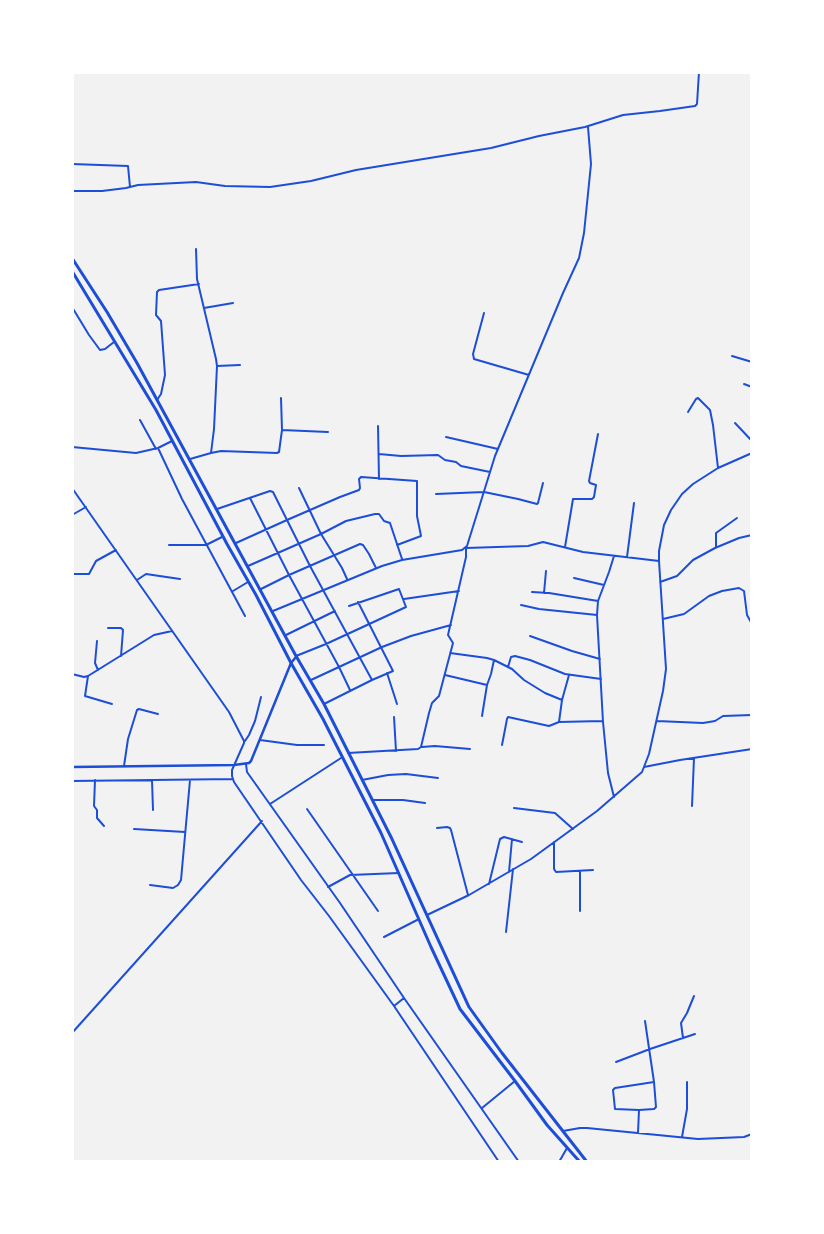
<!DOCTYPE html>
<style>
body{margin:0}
#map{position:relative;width:824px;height:1234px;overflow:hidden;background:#f2f2f2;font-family:"Work Sans",sans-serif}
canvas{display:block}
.frame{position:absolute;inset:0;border:74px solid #fff;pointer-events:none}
</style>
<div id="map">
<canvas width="824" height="1234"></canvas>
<div class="frame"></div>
</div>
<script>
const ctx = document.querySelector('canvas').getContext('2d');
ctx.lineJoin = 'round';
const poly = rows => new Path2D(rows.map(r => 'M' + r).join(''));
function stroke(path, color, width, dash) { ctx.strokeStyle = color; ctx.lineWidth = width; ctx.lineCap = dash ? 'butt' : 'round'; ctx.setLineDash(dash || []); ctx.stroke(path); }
stroke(poly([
 [72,164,128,166,130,187],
 [72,191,102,191,126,188,138,185,196,182,225,186,270,187,311,181,356,170,491,148,539,136,585,127,623,115,660,111,695,106,697,104,699,72],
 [196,249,197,279,216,359,217,366,214,429,211,453],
 [72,307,89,335,100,350,105,349,114,342],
 [204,308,233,303],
 [484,313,473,354,474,359,529,375],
 [732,356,752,362],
 [217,366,240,365],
 [744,384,752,387],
 [157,400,161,394,165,375,161,321,156,315,157,292,159,290,199,284],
 [688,412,696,399,698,398,710,410,713,425,718,468],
 [140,420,156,449],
 [735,423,752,441],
 [378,426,379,479],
 [282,430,328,432],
 [446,437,498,449],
 [72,447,136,453,158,448,172,441],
 [158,448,182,499,245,616],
 [379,454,401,456,438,455,445,460,456,462,461,466,490,472],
 [190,459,211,453,221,451,277,453,279,452,282,430,281,398],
 [72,488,229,712,244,741,244,743,232,770,232,776,234,782,301,880,329,916,394,1006,499,1162],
 [299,488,321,534,342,568,347,579],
 [436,494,484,492,518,499,537,504,538,503,543,483],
 [250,498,289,575,339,667,350,690],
 [217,509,270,491,273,492,310,566,372,680],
 [72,515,86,507],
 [236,543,287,520,340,497,359,490,360,488,359,479,361,477,417,481,417,516,421,536,397,545],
 [169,545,206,545,222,537],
 [565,547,573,499,592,499,594,497,596,485,590,483,589,481,598,434],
 [716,547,716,533,737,518],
 [614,556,609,572,598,601,597,615,603,722,608,773,614,797],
 [627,557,634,503],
 [248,566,321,534,346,521,375,514,379,514,384,521,390,523,402,559],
 [72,574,89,574,96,561,116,550],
 [574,578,604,585],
 [137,580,146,574,180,579],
 [660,582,677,576,693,560,715,548,739,538,752,535],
 [261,589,289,575,360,544,363,545,369,554,376,568],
 [233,591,248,582],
 [532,592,549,593,598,601],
 [544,593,546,571],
 [404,599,459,591],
 [521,605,539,609,597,615],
 [273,611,382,566,402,560,462,550,467,546,495,456,563,293,579,258,584,233,591,164,588,127],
 [663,619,684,614,709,596,722,591,739,588,744,591,747,615,752,624],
 [108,628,121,628,123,630,121,656],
 [286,635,335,611],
 [530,636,572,651,600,659],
 [97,641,95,663,98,670],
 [450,653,487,658,494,660,512,669,524,680,545,693,562,700],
 [296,656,326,644,406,607,399,589,349,606],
 [508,667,511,657,515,656,530,660,565,674,601,679],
 [387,673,397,704],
 [72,674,84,677,88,676,154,635,172,631],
 [445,675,487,685],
 [88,676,85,696,112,704],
 [311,680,382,647,411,636,451,625],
 [752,689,752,704],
 [324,704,372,680,393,671,358,602],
 [482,716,487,685,491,674,494,660],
 [394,717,396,751],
 [657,721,703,723,715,721,723,716,752,715],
 [559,722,562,700,569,675],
 [260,740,297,745,324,745],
 [245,741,249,735,255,721,261,697],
 [502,745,507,719,508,717,549,726,559,722,602,721],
 [422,747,435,746,470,749],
 [348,753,418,749,421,747,429,713,432,703,439,696,453,643,448,635,466,557,466,548,528,546,543,542,583,552,659,561],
 [246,764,247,772,340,903,404,998,519,1162],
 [124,766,128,739,137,710,139,709,158,714],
 [644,767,680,760,752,749],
 [95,780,94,806,97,810,97,818,104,826],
 [152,780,153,810],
 [362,780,388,775,406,774,438,778],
 [72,781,233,779],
 [372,800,403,800,425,803],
 [270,804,341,758],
 [692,806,694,758],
 [514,808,555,813,573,829],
 [307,809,378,911],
 [437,828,447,827,450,828,451,830,468,895],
 [134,829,185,832],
 [554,842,554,869,556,872,593,870],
 [580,871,580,911],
 [509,872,512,839],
 [489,884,500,839,504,837,522,842],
 [150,885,173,888,178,885,181,880,190,780],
 [328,887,350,875,399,873],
 [427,915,469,895,531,859,597,811,642,772,649,754,663,691,666,669,659,561,659,551,664,525,671,510,682,494,693,484,718,468,752,453],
 [506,932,513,869],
 [384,937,419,919],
 [394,1006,404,998],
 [72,1033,262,821],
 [683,1038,681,1023,687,1013,694,996],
 [616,1062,650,1049,695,1034],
 [482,1108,515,1081],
 [639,1110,615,1109,613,1090,615,1088,654,1082],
 [563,1131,580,1128,587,1128,698,1139,744,1137,752,1134],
 [638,1133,639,1110,654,1109,656,1107,654,1082,645,1021],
 [682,1137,687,1109,687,1082],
 [559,1162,567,1148]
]), '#1d4ed8', 2);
stroke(poly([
 [72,767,234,765,249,763,251,761,291,663,296,657]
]), '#1d4ed8', 2.5);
stroke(poly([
 [72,258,107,312,137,363,296,656,324,704,392,839,469,1007,502,1053,587,1162],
 [72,271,156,410,227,544,256,595,291,663,323,719,381,833,431,947,460,1009,515,1081,547,1125,580,1162]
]), '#1d4ed8', 3);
</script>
